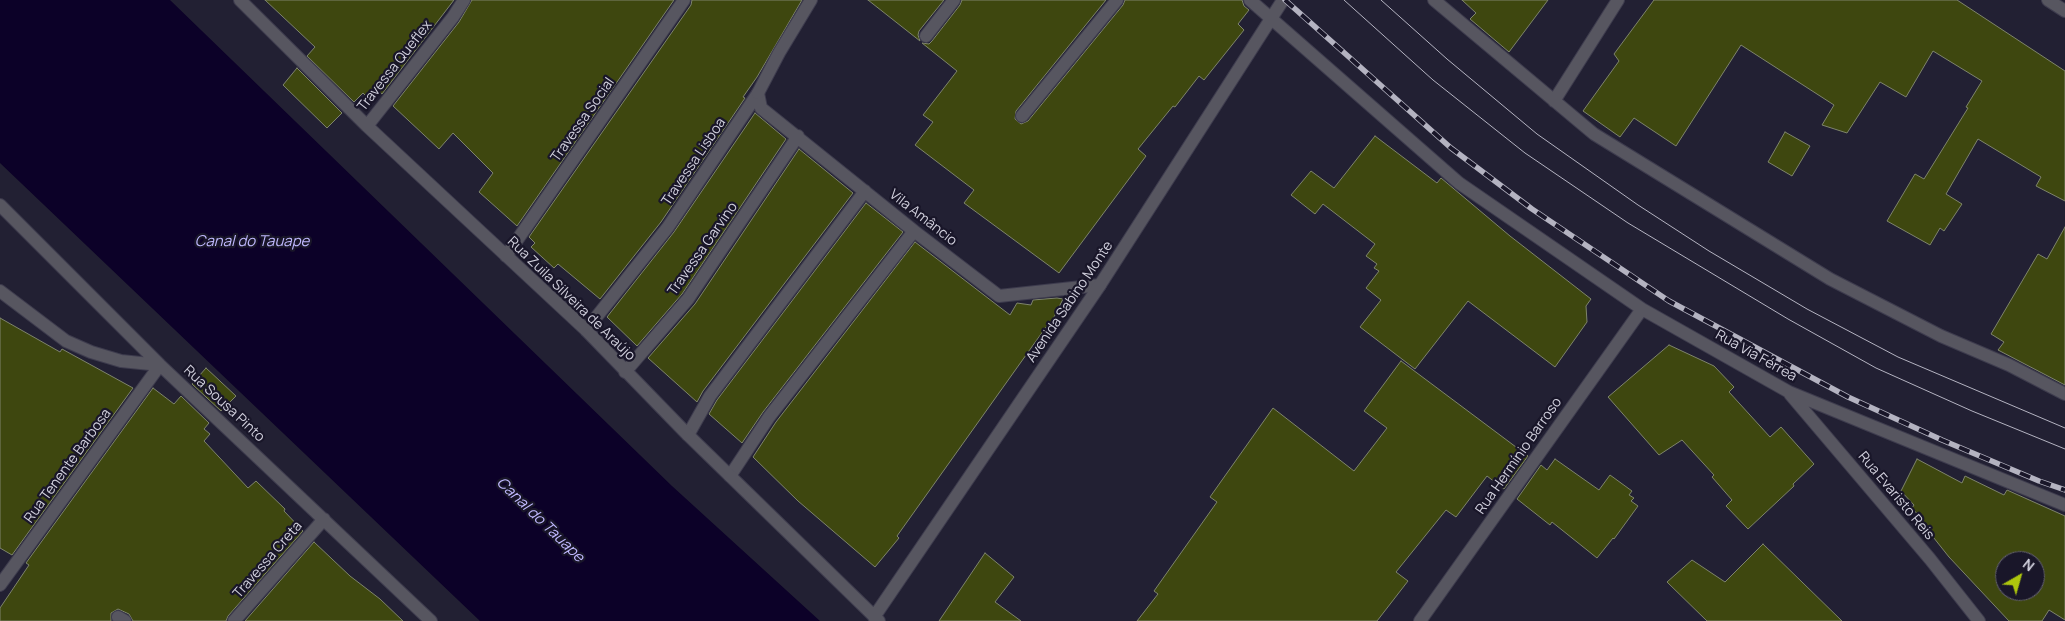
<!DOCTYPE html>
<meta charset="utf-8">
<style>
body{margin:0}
#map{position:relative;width:2065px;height:621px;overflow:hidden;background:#222033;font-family:Manrope,sans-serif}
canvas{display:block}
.north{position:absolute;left:1995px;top:551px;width:50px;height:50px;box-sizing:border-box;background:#191629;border:1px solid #636071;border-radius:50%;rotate:38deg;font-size:14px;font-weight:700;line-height:20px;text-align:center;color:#d1d0dd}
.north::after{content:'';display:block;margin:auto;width:18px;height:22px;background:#adc60d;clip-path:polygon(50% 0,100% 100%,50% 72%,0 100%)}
</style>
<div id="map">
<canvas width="2065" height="621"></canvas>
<div class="north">N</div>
</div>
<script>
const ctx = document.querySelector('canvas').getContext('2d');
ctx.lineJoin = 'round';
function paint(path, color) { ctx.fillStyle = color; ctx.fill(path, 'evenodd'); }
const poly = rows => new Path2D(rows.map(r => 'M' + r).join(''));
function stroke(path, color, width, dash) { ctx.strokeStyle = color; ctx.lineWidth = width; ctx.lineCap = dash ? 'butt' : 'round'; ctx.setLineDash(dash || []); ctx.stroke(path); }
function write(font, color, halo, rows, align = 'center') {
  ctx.font = font + ' Manrope,sans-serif'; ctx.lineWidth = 4.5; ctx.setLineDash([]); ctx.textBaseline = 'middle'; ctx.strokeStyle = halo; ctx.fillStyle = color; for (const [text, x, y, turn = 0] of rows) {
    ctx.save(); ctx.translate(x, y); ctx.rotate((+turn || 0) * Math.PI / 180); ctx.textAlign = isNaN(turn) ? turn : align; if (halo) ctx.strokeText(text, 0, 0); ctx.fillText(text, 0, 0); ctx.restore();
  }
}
paint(poly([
 [0,0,170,0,672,486,820,621,480,621,0,163]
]), '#0c0128');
const building = poly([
 [265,0,454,0,382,94,377,90,368,98,363,93,354,102,307,56,315,47,265,0],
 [472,0,674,0,517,226,479,192,493,173,453,133,439,149,393,106,459,22,472,0],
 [692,0,802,0,757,77,743,97,745,98,661,222,600,299,558,264,554,268,531,247,535,243,529,237,691,5,692,0],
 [868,0,944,0,919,31,918,35,920,41,868,0],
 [962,0,1106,0,1016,111,1015,119,1021,124,1028,121,1123,5,1125,0,1242,0,1244,6,1249,10,1238,24,1244,30,1204,80,1199,76,1175,107,1173,106,1138,149,1146,156,1059,273,964,203,974,190,915,145,933,122,923,115,957,71,922,43,929,44,932,41,960,5,962,0],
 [1462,0,1548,0,1509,52,1470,19,1476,13,1462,0],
 [1654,0,1957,0,2065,71,2065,201,2036,186,2041,177,1978,139,1946,194,1962,204,1944,231,1940,228,1930,245,1887,221,1915,174,1924,179,1968,108,1966,107,1982,81,1933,51,1906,97,1880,82,1847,133,1822,125,1834,105,1741,45,1676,146,1634,118,1620,137,1583,111,1619,61,1614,54,1654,0],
 [297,68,342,113,327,128,283,85,297,68],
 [755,113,786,139,682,294,637,346,607,317,674,232,755,113],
 [1785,132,1810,146,1792,176,1768,162,1785,132],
 [1375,136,1437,183,1441,178,1510,236,1591,299,1586,306,1587,322,1555,367,1468,301,1415,369,1360,327,1381,300,1366,288,1379,271,1374,268,1377,264,1366,256,1375,244,1323,204,1315,214,1291,195,1311,171,1334,188,1375,136],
 [799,149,853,193,703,391,697,402,648,358,695,304,799,149],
 [866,203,903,232,763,412,742,443,709,414,717,400,866,203],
 [2065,227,2065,385,1998,350,2004,342,1991,334,2038,254,2047,259,2065,227],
 [915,242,1010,315,1017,303,1031,305,1033,300,1057,298,1063,299,1048,329,1046,327,897,536,899,538,875,567,798,501,753,457,776,422,915,242],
 [0,318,60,352,62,349,133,388,12,555,0,548,0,318],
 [1669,345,1714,366,1734,387,1729,392,1770,437,1781,427,1814,464,1793,484,1794,486,1748,529,1726,506,1732,500,1712,477,1714,475,1682,440,1659,455,1608,397,1669,345],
 [1401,361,1528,456,1504,489,1487,476,1456,517,1446,510,1396,572,1408,581,1377,621,1137,621,1158,594,1154,591,1217,502,1210,497,1273,408,1354,471,1387,428,1364,411,1401,361],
 [206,368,236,396,221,411,192,384,206,368],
 [153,388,174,404,181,396,209,423,204,429,210,434,204,441,248,488,256,481,285,509,284,511,303,531,228,616,226,621,133,621,129,614,118,609,111,613,111,621,0,621,0,608,29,565,26,563,153,388],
 [1555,459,1599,490,1610,475,1632,491,1629,495,1634,498,1631,501,1638,506,1614,539,1613,538,1597,558,1552,522,1550,525,1517,499,1541,465,1547,470,1555,459],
 [1917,459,1962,483,1965,476,2004,495,2007,490,2065,516,2065,620,2049,610,2042,621,2009,621,1949,557,1918,518,1920,517,1912,508,1914,505,1901,491,1917,459],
 [2005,561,2035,561,2035,591,2005,591,2005,561],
 [314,542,350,576,380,599,403,621,245,621,314,542],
 [1763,544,1842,621,1707,621,1667,582,1692,560,1725,582,1763,544],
 [985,553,1014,577,995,602,1021,621,939,621,985,553]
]);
paint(building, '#3e470f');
stroke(building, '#7e846c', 1);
const service = poly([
 [758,93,761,108,914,231,999,296,1100,285],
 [586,330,668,227,758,93],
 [625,372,688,299,798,136],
 [688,435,710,396,865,191],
 [730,476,769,417,914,231],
 [118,617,125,621]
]);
const minor = poly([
 [240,0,367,126,586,330,688,435,879,621],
 [1250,0,1459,183,1642,309,1789,392,2065,505],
 [1434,0,1594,134,1830,279,1941,336,2009,365,2065,394],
 [2048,0,2065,11],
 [926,36,954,0],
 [758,93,779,53,811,0],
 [1554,101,1618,0],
 [1022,116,1117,0],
 [367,126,453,17,464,0],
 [0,205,160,365,431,621],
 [506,256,684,0],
 [0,291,66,341,91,352,121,361,160,365],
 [1790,394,1930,559,1979,621],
 [0,585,160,365],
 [874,617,1100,285,1283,0],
 [234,621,324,519],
 [1420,621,1642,309]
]);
stroke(service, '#3e3c4e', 14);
stroke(minor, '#3e3c4e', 14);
stroke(service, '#575660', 12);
stroke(minor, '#575660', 12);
stroke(poly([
 [1344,0,1433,80,1525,153,1628,223,1788,319,1876,368,1972,411,2065,449],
 [1381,0,1447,59,1537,134,1638,205,1709,251,1807,309,1898,357,2065,428]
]), '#b4b3c1', 1);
const rail = poly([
 [1285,0,1451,148,1532,209,1669,301,1848,397,1942,440,2039,481,2065,490]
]);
stroke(rail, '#b4b3c1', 5.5);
stroke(rail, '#191629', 4, [11]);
write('14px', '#d1d0dd', '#191629', [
 ["Travessa Queflex",395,66,-52],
 ["Travessa Social",583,120,-55],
 ["Travessa Lisboa",694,162,-56],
 ["Vila Amâncio",923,218,38],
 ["Travessa Garvino",703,249,-55],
 ["Rua Zuila Silveira de Araújo",571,299,44],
 ["Avenida Sabino Monte",1070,302,-56],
 ["Rua Via Férrea",1756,356,29],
 ["Rua Sousa Pinto",224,404,43],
 ["Rua Hermínio Barroso",1519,456,-55],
 ["Rua Tenente Barbosa",68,466,-54],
 ["Rua Evaristo Reis",1896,496,50],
 ["Travessa Creta",268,560,-49]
]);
write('italic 15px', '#bfb8fd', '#191629', [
 ["Canal do Tauape",252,242],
 ["Canal do Tauape",540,520,44]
]);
</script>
